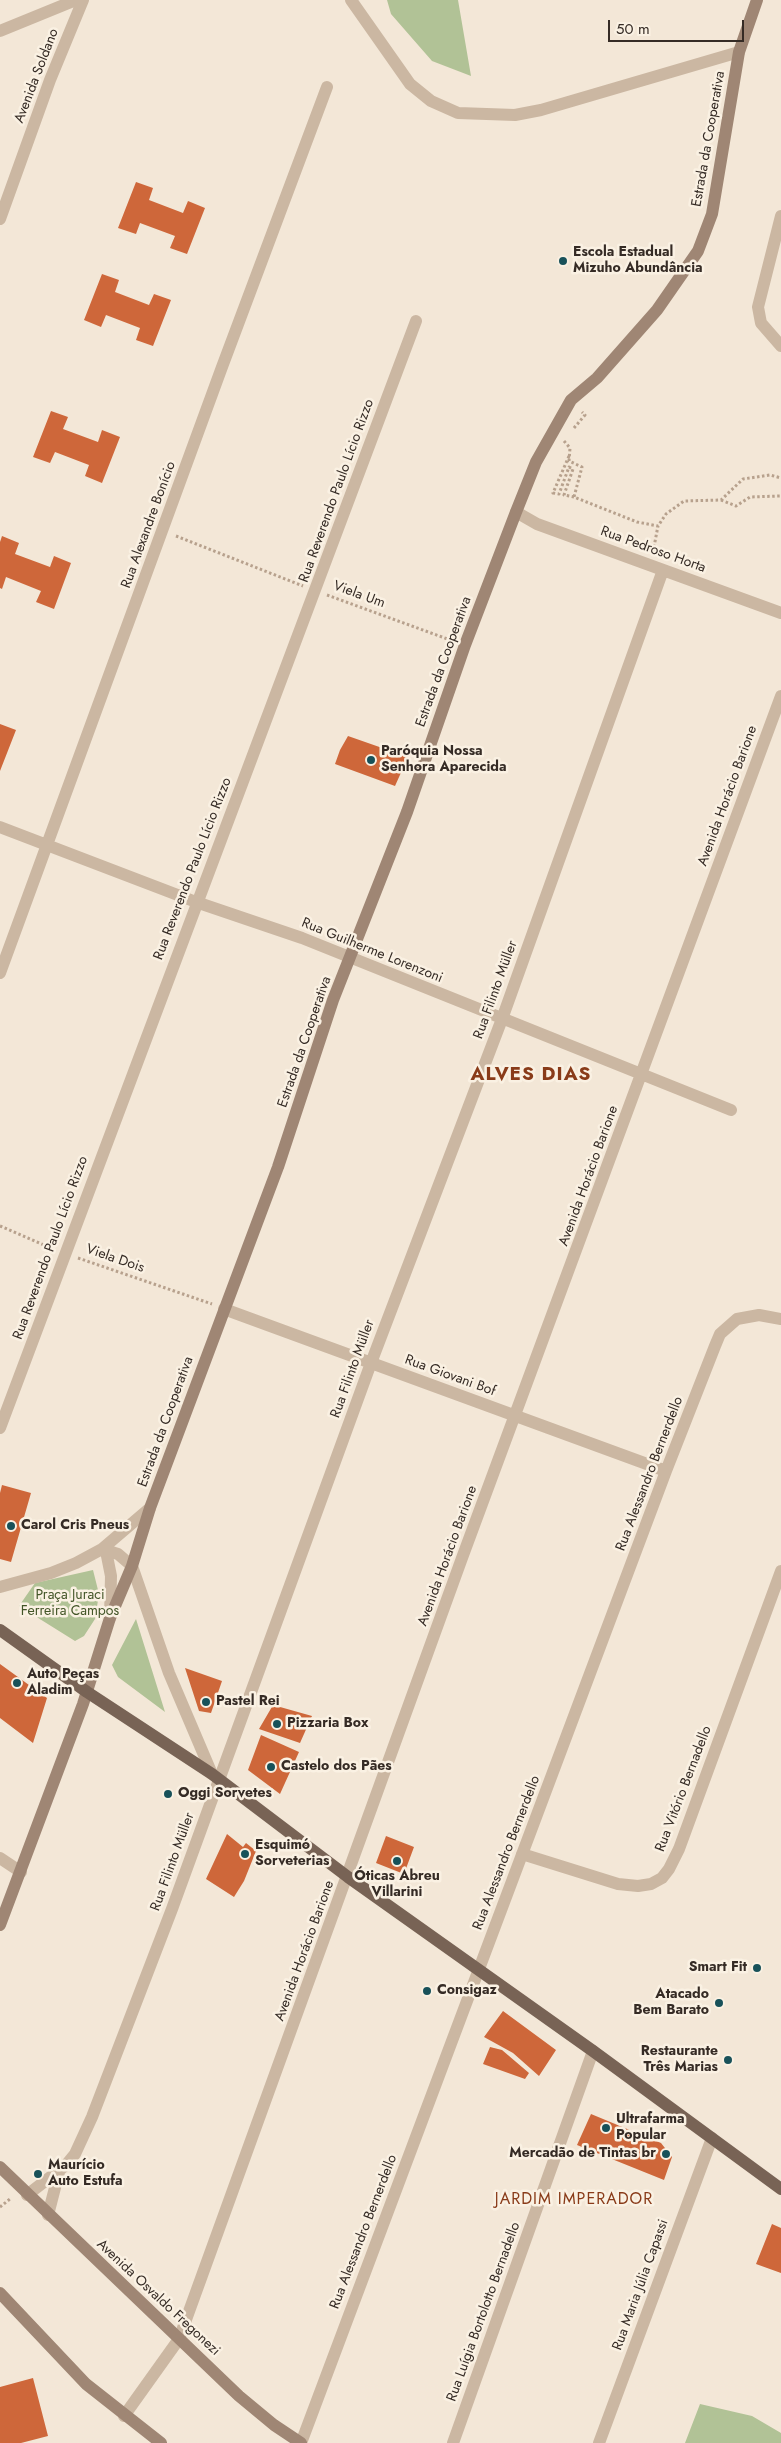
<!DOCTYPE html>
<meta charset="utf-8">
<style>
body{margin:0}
#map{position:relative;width:781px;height:2443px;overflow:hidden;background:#f3e7d7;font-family:Jost,sans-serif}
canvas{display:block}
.scale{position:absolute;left:608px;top:20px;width:136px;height:22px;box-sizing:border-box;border:2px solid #352b25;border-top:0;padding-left:6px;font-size:15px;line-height:18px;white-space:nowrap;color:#352b25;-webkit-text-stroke:4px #faf1e3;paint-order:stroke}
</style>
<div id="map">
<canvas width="781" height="2443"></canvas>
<div class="scale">50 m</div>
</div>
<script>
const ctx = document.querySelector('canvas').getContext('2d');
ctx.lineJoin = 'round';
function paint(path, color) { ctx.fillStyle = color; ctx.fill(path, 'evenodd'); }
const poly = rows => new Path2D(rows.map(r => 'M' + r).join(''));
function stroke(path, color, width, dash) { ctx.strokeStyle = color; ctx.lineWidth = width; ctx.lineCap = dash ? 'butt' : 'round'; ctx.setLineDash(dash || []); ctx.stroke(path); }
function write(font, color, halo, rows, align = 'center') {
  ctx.font = font + ' Jost,sans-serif'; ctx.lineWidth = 5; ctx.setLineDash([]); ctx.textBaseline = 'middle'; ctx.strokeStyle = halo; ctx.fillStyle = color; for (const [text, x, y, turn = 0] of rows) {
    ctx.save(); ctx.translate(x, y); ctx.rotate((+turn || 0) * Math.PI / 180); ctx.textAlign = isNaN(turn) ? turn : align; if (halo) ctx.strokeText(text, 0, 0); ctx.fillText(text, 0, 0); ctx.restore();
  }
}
paint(poly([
 [387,0,458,0,471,76,432,61,391,14],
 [93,1570,99,1594,95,1619,84,1636,75,1641,19,1606,35,1583],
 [136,1619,165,1712,118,1677,112,1665],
 [700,2404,752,2416,781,2433,781,2443,685,2443]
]), '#b1c296');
paint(poly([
 [136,182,153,188,149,200,183,213,188,201,205,208,187,254,170,248,175,236,140,223,136,234,118,228],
 [102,274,119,280,115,292,149,305,154,294,171,300,153,346,136,340,140,328,106,315,101,327,84,320],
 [51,411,68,417,63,429,98,442,102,430,120,437,102,483,85,476,89,465,55,452,50,463,33,457],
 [2,536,19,543,15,554,50,567,54,556,71,563,54,609,36,602,41,591,6,577,2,589,0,588,0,542],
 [0,724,16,730,0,771],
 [348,736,408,757,395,786,335,764,340,750],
 [2,1485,31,1493,11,1562,0,1559,0,1493],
 [0,1664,47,1698,33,1743,0,1718],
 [185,1668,222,1681,211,1713,199,1711],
 [273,1705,312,1716,300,1743,259,1729],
 [261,1735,299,1752,280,1794,248,1770],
 [227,1834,243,1847,246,1843,256,1851,244,1881,234,1897,206,1879],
 [386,1836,414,1847,404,1874,376,1863],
 [503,2011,556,2050,539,2076,513,2053,484,2037],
 [490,2047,502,2050,529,2073,525,2079,483,2064],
 [591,2114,661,2143,672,2157,664,2180,577,2145],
 [772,2224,781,2228,781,2273,756,2264],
 [33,2378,48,2436,21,2443,0,2443,0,2387]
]), '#ce673a');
stroke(poly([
 [574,428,585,415,582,412],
 [564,441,570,448,569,461,582,467,574,497,637,522,658,526,666,514,684,501,721,500,743,479,770,475,781,478],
 [569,456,553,493,559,494,569,467,573,469,564,495,574,497],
 [721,500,736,506,750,497,781,496],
 [176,536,303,586],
 [653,552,658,526],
 [327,595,453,641],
 [0,1226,51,1248],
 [78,1258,212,1304],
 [0,2207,10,2199]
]), '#b7a18d', 3, [2.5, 2.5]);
stroke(poly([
 [351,0,410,84,431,101,458,113,515,115,541,110,739,52],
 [0,31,76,0],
 [781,216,758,307,761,323,781,346],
 [0,219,50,80,83,0],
 [516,512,537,524,781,613],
 [0,827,196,902,302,938,731,1110],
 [0,973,222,367,327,87],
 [224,1309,666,1471],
 [0,1428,416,321],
 [102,1549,118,1554,132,1566,169,1673,212,1774],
 [106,1551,111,1576,110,1618],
 [0,1587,51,1573,76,1563,102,1549,150,1508],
 [522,1854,618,1884,638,1886,651,1884,662,1878,669,1869,679,1849,781,1571],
 [0,1858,21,1872],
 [27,2195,66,2165,75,2154,92,2117,172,1909,371,1363,502,1019,663,570],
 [48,2215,59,2172],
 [124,2416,179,2339,462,1558,781,696],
 [301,2443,666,1471,715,1346,720,1334,737,1319,759,1315,781,1319],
 [453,2443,593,2051],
 [599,2443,712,2138]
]), '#cbb7a2', 12);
stroke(poly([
 [0,1925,83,1704,110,1618,132,1566,150,1508,278,1167,333,1000,407,812,465,645,516,512,536,462,571,400,597,378,657,310,698,251,712,214,739,52,757,0],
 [0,2167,239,2396,274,2425,301,2443],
 [0,2293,86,2384,161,2443]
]), '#9f8674', 12);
stroke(poly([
 [0,1630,87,1692,212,1774,348,1877,593,2051,781,2189]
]), '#786355', 12);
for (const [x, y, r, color] of [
 [563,261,5,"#185159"],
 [371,760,5,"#185159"],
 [11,1526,5,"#185159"],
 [17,1683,5,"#185159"],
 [206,1702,5,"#185159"],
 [277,1724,5,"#185159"],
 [271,1767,5,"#185159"],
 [168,1794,5,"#185159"],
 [245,1854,5,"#185159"],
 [397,1861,5,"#185159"],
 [757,1968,5,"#185159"],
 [427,1991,5,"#185159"],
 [719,2003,5,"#185159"],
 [728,2060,5,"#185159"],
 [606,2128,5,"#185159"],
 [666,2154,5,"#185159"],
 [38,2174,5,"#185159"]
]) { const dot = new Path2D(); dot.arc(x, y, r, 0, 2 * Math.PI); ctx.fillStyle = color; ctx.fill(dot); stroke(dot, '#faf1e3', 2); }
write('14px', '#352b25', '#faf1e3', [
 ["Avenida Soldano",37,76,-69],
 ["Estrada da Cooperativa",709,139,-80],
 ["Rua Reverendo Paulo Lício Rizzo",337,491,-70],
 ["Rua Alexandre Bonício",149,525,-70],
 ["Rua Pedroso Horta",653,550,20],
 ["Viela Um",359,595,20],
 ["Estrada da Cooperativa",444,662,-70],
 ["Avenida Horácio Barione",728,796,-70],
 ["Rua Reverendo Paulo Lício Rizzo",193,869,-69],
 ["Rua Guilherme Lorenzoni",372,951,22],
 ["Rua Filinto Müller",496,990,-70],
 ["Estrada da Cooperativa",305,1042,-71],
 ["Avenida Horácio Barione",589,1176,-70],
 ["Rua Reverendo Paulo Lício Rizzo",51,1248,-70],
 ["Viela Dois",115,1259,19],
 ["Rua Filinto Müller",353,1369,-70],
 ["Rua Giovani Bof",450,1376,20],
 ["Estrada da Cooperativa",166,1422,-70],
 ["Rua Alessandro Bernerdello",650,1474,-69],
 ["Avenida Horácio Barione",448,1556,-70],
 ["Rua Vitório Bernadello",684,1789,-69],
 ["Rua Alessandro Bernerdello",507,1853,-69],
 ["Rua Filinto Müller",173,1862,-70],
 ["Avenida Horácio Barione",305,1951,-70],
 ["Rua Alessandro Bernerdello",364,2232,-69],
 ["Rua Maria Júlia Capassi",641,2285,-70],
 ["Avenida Osvaldo Fregonezi",158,2298,43],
 ["Rua Luígia Bortolotto Bernadello",484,2312,-70]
]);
write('bold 14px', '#352b25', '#faf1e3', [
 ["Escola Estadual",573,253],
 ["Mizuho Abundância",573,269],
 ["Paróquia Nossa",381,752],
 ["Senhora Aparecida",381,768],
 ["Carol Cris Pneus",21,1526],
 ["Auto Peças",27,1675],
 ["Aladim",27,1691],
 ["Pastel Rei",216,1702],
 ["Pizzaria Box",287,1724],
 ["Castelo dos Pães",281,1767],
 ["Oggi Sorvetes",178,1794],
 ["Esquimó",255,1846],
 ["Sorveterias",255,1862],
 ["Óticas Abreu",397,1877,"center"],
 ["Villarini",397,1893,"center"],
 ["Smart Fit",747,1968,"right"],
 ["Consigaz",437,1991],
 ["Atacado",709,1995,"right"],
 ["Bem Barato",709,2011,"right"],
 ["Restaurante",718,2052,"right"],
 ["Três Marias",718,2068,"right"],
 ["Ultrafarma",616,2120],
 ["Popular",616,2136],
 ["Mercadão de Tintas br",656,2154,"right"],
 ["Maurício",48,2166],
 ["Auto Estufa",48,2182]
], 'left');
write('14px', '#425527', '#faf1e3', [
 ["Praça Juraci",70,1596],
 ["Ferreira Campos",70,1612]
]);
ctx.letterSpacing = '1px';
write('16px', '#893b19', '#faf1e3', [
 ["JARDIM IMPERADOR",574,2200]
]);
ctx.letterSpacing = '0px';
ctx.letterSpacing = '1px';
write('bold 19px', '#893b19', '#faf1e3', [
 ["ALVES DIAS",531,1075]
]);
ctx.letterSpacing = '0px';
</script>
